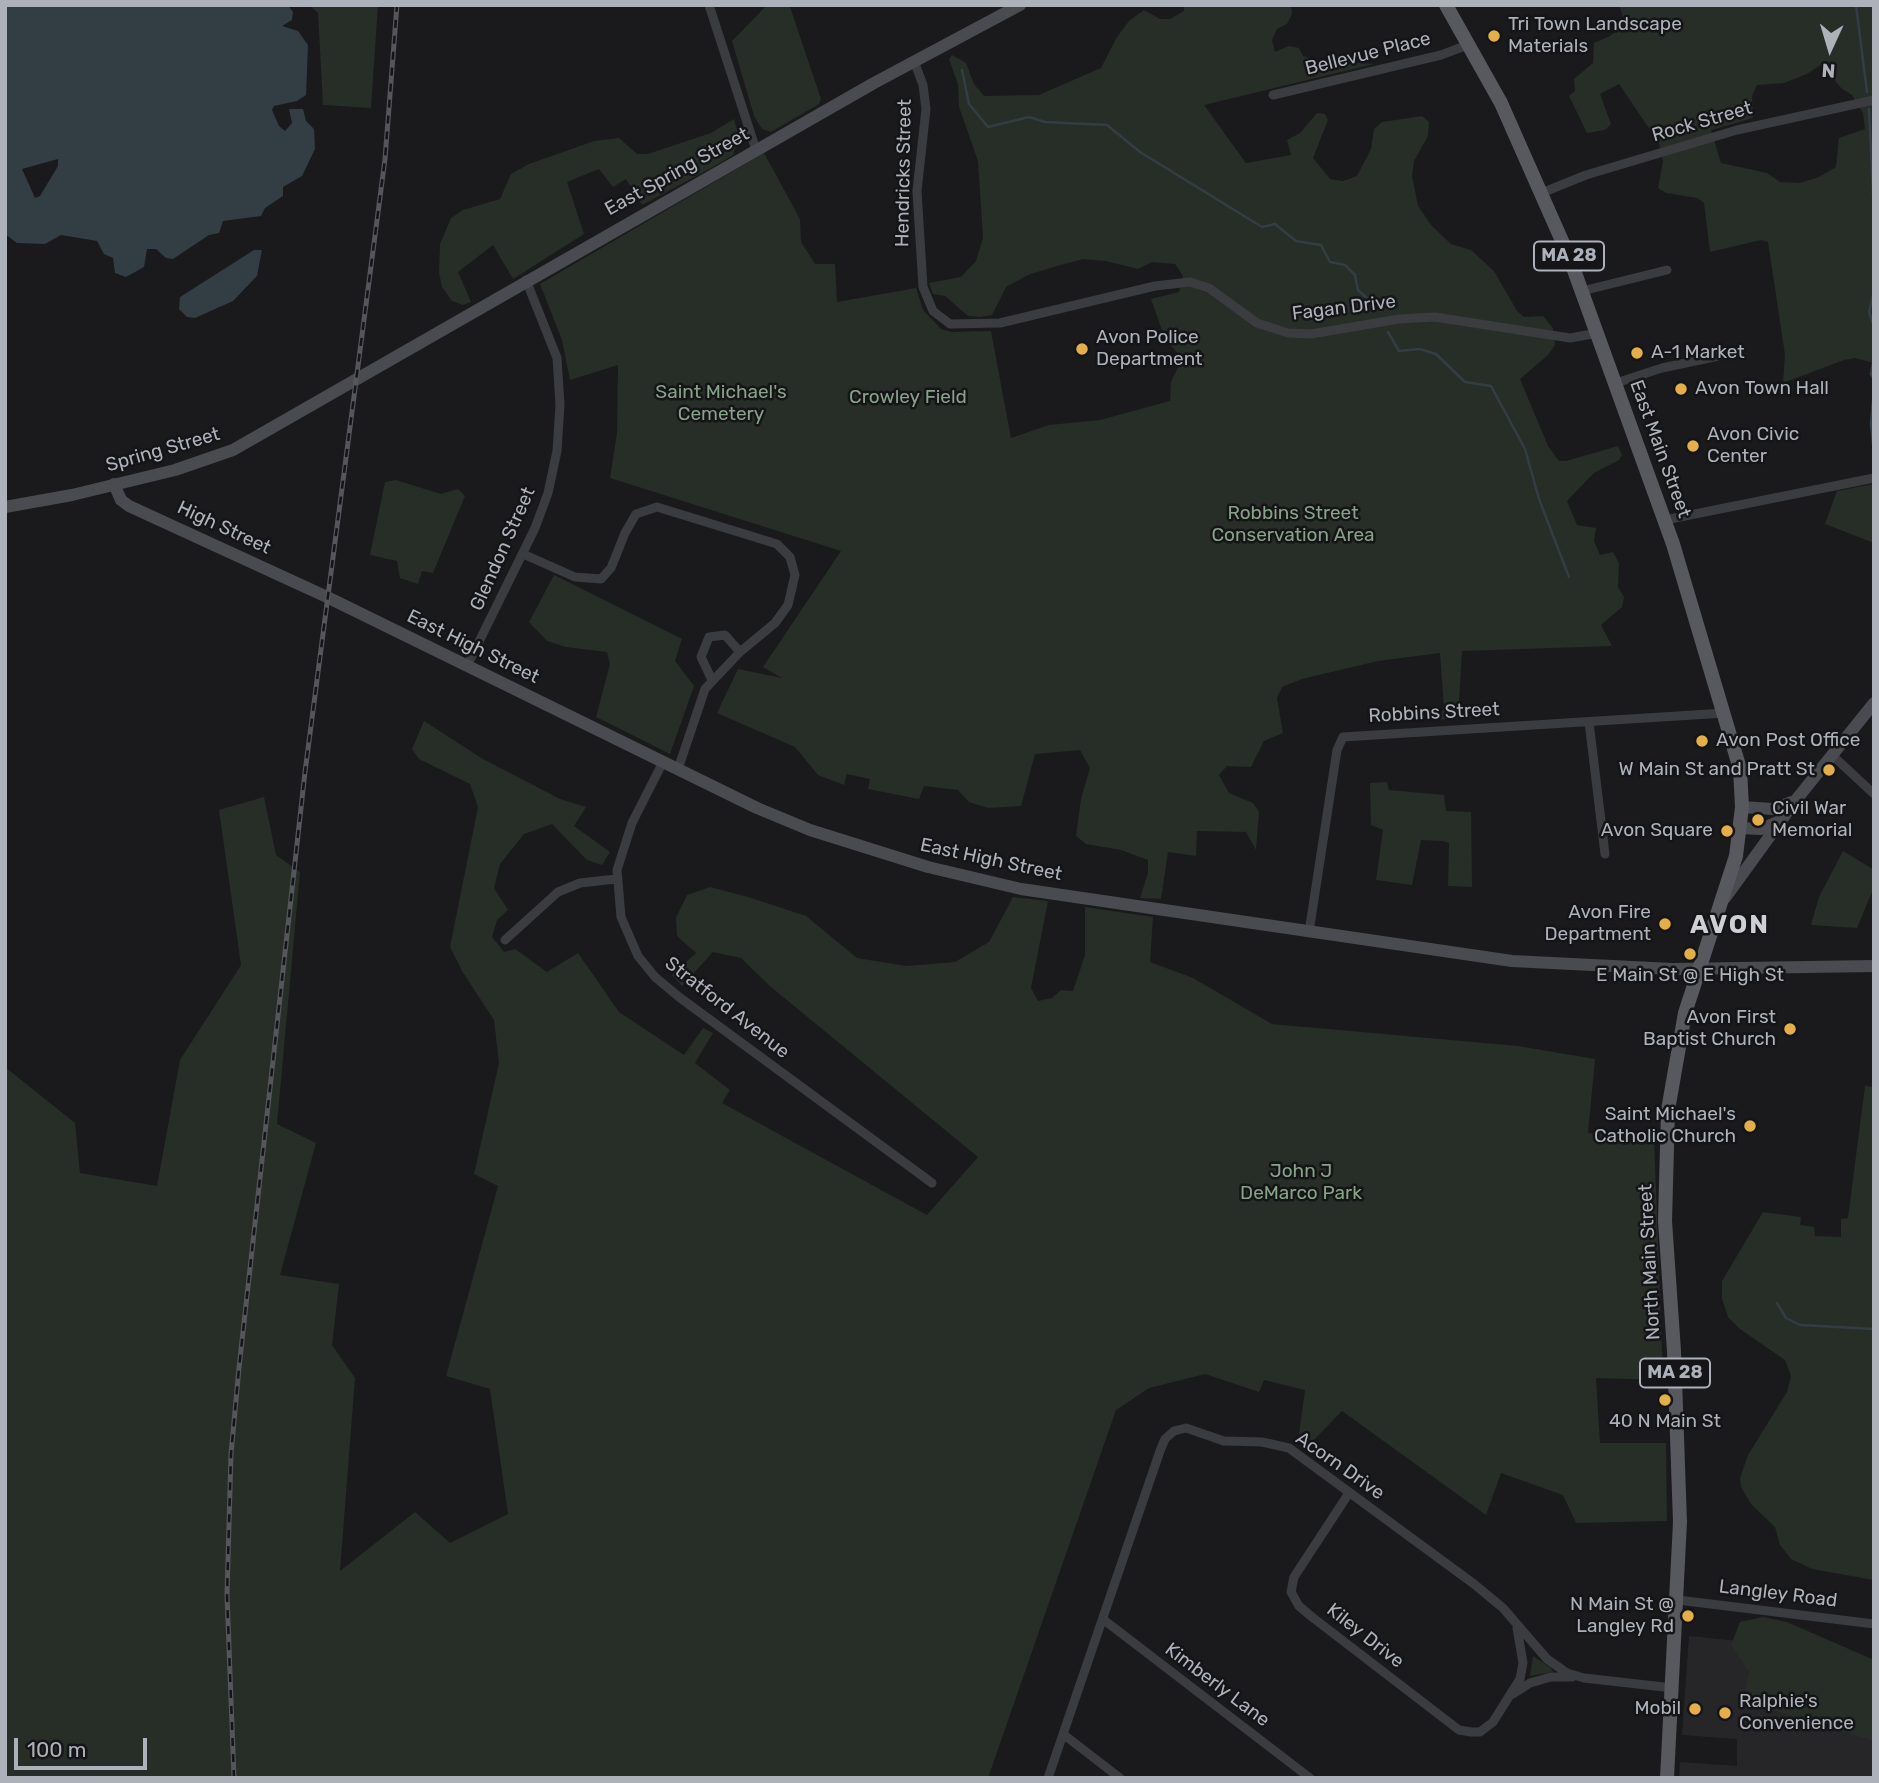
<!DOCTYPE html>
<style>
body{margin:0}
#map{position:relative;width:1879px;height:1783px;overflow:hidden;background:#1a1a1c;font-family:Rubik,sans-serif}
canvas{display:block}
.frame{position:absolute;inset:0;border:7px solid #adb1ba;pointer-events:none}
.north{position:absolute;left:1795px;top:14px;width:70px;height:70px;-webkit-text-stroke:5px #151517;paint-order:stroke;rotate:184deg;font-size:19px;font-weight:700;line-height:28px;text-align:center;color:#adb1ba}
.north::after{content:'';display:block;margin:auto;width:24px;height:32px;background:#adb1ba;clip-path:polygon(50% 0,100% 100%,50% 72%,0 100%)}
.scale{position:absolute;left:14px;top:1738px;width:133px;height:32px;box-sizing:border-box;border:4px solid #adb1ba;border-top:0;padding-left:9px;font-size:21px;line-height:24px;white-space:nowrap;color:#adb1ba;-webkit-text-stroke:5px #151517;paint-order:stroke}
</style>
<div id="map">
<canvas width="1879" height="1783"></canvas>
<div class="frame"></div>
<div class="north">N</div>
<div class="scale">100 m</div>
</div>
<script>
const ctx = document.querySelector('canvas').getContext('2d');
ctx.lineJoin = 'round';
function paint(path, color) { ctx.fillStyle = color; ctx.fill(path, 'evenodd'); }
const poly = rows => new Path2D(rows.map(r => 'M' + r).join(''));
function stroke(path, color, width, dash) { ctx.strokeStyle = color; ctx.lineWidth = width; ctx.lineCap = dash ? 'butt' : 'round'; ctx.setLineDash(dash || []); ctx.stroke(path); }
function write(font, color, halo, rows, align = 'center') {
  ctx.font = font + ' Rubik,sans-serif'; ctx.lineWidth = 5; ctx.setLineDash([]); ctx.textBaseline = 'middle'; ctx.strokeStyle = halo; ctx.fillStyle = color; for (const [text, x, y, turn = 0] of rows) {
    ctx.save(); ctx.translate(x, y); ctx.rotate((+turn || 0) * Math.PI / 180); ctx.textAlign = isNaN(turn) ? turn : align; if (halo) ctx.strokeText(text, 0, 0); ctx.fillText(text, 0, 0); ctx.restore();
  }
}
paint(poly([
 [1689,1636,1760,1643,1760,1696,1741,1693,1740,1696,1874,1737,1874,1778,1679,1778,1680,1762,1737,1766,1737,1739,1682,1735]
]), '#262629');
paint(poly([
 [309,5,378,5,371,108,323,105,318,13],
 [767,5,797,5,790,7,821,99,819,104,771,132,762,129,754,116,732,41],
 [1184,5,1291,5,1292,14,1287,24,1277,29,1272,40,1275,52,1289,46,1299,48,1303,56,1317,60,1374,64,1204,105,1246,163,1291,155,1287,140,1300,133,1317,113,1325,114,1328,120,1313,158,1330,179,1343,181,1357,176,1371,149,1374,129,1382,122,1422,116,1429,122,1428,136,1414,161,1412,176,1418,206,1432,226,1451,244,1471,250,1494,271,1517,311,1524,317,1543,316,1553,328,1555,345,1548,355,1520,379,1548,446,1559,461,1566,461,1618,446,1622,455,1619,460,1594,473,1567,501,1577,525,1596,528,1594,541,1600,555,1613,552,1619,563,1618,587,1624,597,1622,607,1601,625,1612,646,1462,651,1458,718,1437,720,1444,708,1440,653,1378,661,1302,679,1282,687,1277,698,1283,733,1264,741,1251,767,1227,766,1219,775,1229,793,1253,803,1259,812,1256,850,1246,832,1197,831,1196,856,1168,852,1161,899,1140,898,1148,873,1148,860,1121,850,1086,844,1076,836,1081,799,1090,768,1080,750,1035,754,1021,806,988,808,969,802,958,790,924,786,919,799,868,789,870,779,847,774,844,785,818,775,795,747,717,713,738,669,782,678,763,667,841,551,610,478,617,433,618,365,570,380,562,340,540,284,764,153,800,219,801,242,815,264,835,264,837,302,916,288,923,310,941,329,952,332,991,331,1011,438,1049,425,1100,420,1170,401,1171,382,1179,365,1179,355,1165,339,1151,299,1179,292,1183,276,1175,264,1152,262,1138,269,1105,261,1083,259,1057,266,1028,275,1006,287,992,315,980,317,968,316,945,296,933,294,929,283,961,277,976,261,983,238,978,161,959,107,958,84,949,59,952,55,966,63,974,84,984,96,1039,95,1101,68,1117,37,1129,21,1144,10,1160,19,1170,19,1184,11],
 [1619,5,1874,5,1874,363,1855,358,1844,360,1783,383,1785,355,1768,242,1761,240,1710,252,1704,203,1697,198,1666,193,1658,188,1663,162,1659,143,1619,84,1600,94,1611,124,1605,130,1587,133,1569,96,1575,91,1574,79,1593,63,1594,43,1610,36,1621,27,1623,17],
 [1822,64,1841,88,1852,95,1863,113,1865,129,1839,138,1836,167,1819,177,1800,183,1780,182,1767,173,1721,163,1711,130,1753,118,1752,96,1757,85,1784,83,1807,74],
 [734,119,739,137,733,155,713,167,642,205,626,179,613,187,599,169,567,182,584,234,513,279,493,245,458,272,471,302,463,305,452,301,442,287,439,272,440,244,451,218,463,210,500,199,511,174,529,164,594,141,619,138,637,154,648,154,711,133],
 [396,480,441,494,458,489,465,496,433,573,422,571,418,584,400,578,397,561,370,555,385,482],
 [1874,484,1874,543,1825,524,1837,491],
 [554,575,682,639,675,661,694,686,670,754,596,717,610,664,607,652,566,647,547,641,529,622],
 [424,721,483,759,560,799,586,807,574,826,610,852,602,865,587,860,552,824,524,834,500,864,494,888,508,910,497,920,492,937,504,952,515,949,547,972,578,953,619,1012,684,1055,703,1028,713,1033,695,1063,730,1090,722,1103,927,1215,978,1157,771,987,741,958,713,952,682,986,672,975,696,953,677,936,676,918,687,895,710,887,748,897,806,916,857,958,906,966,955,962,989,942,1013,897,1048,901,1031,988,1038,1001,1052,998,1061,990,1073,991,1085,955,1085,907,1153,917,1150,962,1193,978,1272,1024,1518,1046,1595,1059,1588,1133,1654,1137,1663,1380,1596,1378,1600,1443,1666,1443,1667,1521,1576,1523,1563,1495,1501,1473,1486,1515,1342,1411,1309,1445,1299,1434,1305,1390,1264,1380,1259,1392,1205,1374,1149,1388,1116,1410,988,1778,5,1778,5,1067,75,1123,80,1173,157,1186,180,1060,241,965,219,810,264,797,276,855,300,872,277,1124,316,1143,280,1275,339,1284,332,1345,355,1378,340,1571,415,1512,450,1543,508,1514,490,1389,446,1376,498,1186,474,1174,499,1063,494,1020,462,971,450,947,478,807,470,784,419,759,412,749],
 [1387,782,1389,790,1444,795,1446,811,1471,812,1472,887,1448,886,1449,843,1443,841,1421,840,1412,885,1376,880,1383,830,1371,825,1370,783],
 [1843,851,1874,870,1874,887,1857,928,1811,925,1819,897],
 [1865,1086,1874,1087,1874,1580,1812,1569,1791,1559,1780,1545,1775,1527,1751,1504,1741,1487,1740,1478,1748,1455,1787,1392,1791,1376,1785,1360,1740,1329,1728,1317,1722,1299,1722,1281,1763,1212,1801,1217,1800,1225,1814,1227,1815,1236,1841,1237,1841,1219,1848,1218],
 [1763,1617,1787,1622,1874,1660,1874,1741,1743,1701,1749,1672,1731,1645,1740,1622],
 [1533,1656,1551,1668,1553,1672,1530,1676]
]), '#262e27');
paint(poly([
 [5,5,288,5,293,12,292,20,282,26,298,31,308,45,306,95,297,101,274,106,272,110,279,126,285,131,292,123,289,109,303,109,306,121,314,129,315,149,302,176,283,187,283,196,265,208,261,216,223,221,219,233,209,235,173,259,166,258,156,249,147,249,144,267,126,277,115,273,113,258,104,254,97,241,61,235,45,244,17,243,5,234],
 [58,159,58,166,40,196,35,198,22,169],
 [254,250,262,250,257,276,233,301,195,318,187,317,179,309,180,297]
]), '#333d44');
stroke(poly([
 [1856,5,1867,92],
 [962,70,969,104,988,127,1029,117,1045,122,1107,125,1140,152,1262,227,1275,224,1296,241,1321,245,1330,262,1345,265,1355,275,1358,290,1381,311],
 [1869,109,1874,215],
 [1874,292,1869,312,1874,326],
 [1388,332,1399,351,1420,349,1436,354,1465,382,1491,386,1525,449,1539,499,1569,577],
 [1874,357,1871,374,1874,380],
 [1874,389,1871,424,1874,453],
 [1777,1303,1786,1318,1800,1325,1874,1329]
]), '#333d44', 2.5);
stroke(poly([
 [709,5,756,150],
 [914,61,923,85,926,109,917,191,923,287,933,311,950,324,1000,323,1155,286,1190,282,1209,288,1257,323,1288,333,1311,334,1399,319,1435,317,1570,338,1598,333],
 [1273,95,1441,55,1470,44],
 [1544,192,1586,175,1737,130,1874,100],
 [1582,291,1667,270],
 [1616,383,1662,368,1728,354],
 [1665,520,1874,478],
 [523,554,575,577,601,579,611,568,625,533,636,514,657,507,777,544,790,557,795,575,788,605,775,623,740,652,705,689,678,769],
 [467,666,535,528,548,493,557,451,560,405,557,358,526,280],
 [712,680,701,657,709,637,725,635,740,652],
 [1589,722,1605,854],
 [1832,755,1874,794],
 [663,762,632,823,617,870,621,917,638,956,655,977,679,997,932,1183],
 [1309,932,1337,750,1343,737,1725,713],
 [505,940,558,892,580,883,616,879],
 [1349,1493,1294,1577,1291,1592,1299,1606,1312,1617,1459,1730,1471,1732,1480,1732,1493,1722,1520,1679,1523,1663,1517,1628],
 [1678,1600,1874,1624],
 [1104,1620,1310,1778],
 [1513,1694,1530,1683,1551,1677,1572,1677],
 [1063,1734,1120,1778],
 [1048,1778,1160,1451,1165,1439,1174,1431,1186,1428,1224,1441,1262,1442,1289,1448,1474,1584,1503,1608,1547,1659,1567,1673,1584,1678,1673,1688]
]), '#3b3c40', 9);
stroke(poly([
 [114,484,121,500,129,506,327,597,757,808,810,830,928,867,1021,889,1512,961,1672,969,1874,966],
 [5,507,72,495,175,470,233,450,874,83,1020,5],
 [1742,807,1773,809,1792,802],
 [1740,828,1761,829,1780,821],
 [1725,898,1796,800,1874,703]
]), '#494b50', 12);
stroke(poly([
 [1446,5,1501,103,1570,259,1673,544,1740,769,1742,807,1736,856,1685,1013,1668,1110,1665,1221,1674,1351,1680,1522,1667,1778]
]), '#57595f', 14);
const rail = poly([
 [234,1778,227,1595,231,1454,239,1368,305,772,385,159,397,5]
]);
stroke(rail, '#54565b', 5);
stroke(rail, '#151517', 2.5, [8]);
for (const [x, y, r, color] of [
 [1494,36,7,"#e4af49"],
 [1082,349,7,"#e4af49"],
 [1637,353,7,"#e4af49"],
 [1681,389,7,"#e4af49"],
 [1693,446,7,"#e4af49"],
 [1702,741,7,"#e4af49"],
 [1829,770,7,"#e4af49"],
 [1758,820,7,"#e4af49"],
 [1727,831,7,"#e4af49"],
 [1665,924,7,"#e4af49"],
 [1690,954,7,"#e4af49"],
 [1790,1029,7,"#e4af49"],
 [1750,1126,7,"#e4af49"],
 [1665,1400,7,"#e4af49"],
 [1688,1616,7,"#e4af49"],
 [1695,1709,7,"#e4af49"],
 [1725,1713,7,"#e4af49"]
]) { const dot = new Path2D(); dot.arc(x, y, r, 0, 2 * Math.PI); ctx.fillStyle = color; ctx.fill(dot); stroke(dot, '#151517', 2.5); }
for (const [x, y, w] of [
 [1569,256,70],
 [1675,1373,70]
]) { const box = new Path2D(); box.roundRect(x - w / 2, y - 14.5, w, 29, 5); ctx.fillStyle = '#151517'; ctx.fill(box); stroke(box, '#adb1ba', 2); }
write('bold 18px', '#adb1ba', null, [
 ["MA 28",1569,256],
 ["MA 28",1675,1373]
]);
write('19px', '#adb1ba', '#151517', [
 ["Tri Town Landscape",1508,25],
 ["Materials",1508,47],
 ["Avon Police",1096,338],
 ["Department",1096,360],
 ["A-1 Market",1651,353],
 ["Avon Town Hall",1695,389],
 ["Avon Civic",1707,435],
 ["Center",1707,457],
 ["Avon Post Office",1716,741],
 ["W Main St and Pratt St",1815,770,"right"],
 ["Civil War",1772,809],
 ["Memorial",1772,831],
 ["Avon Square",1713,831,"right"],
 ["Avon Fire",1651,913,"right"],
 ["Department",1651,935,"right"],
 ["E Main St @ E High St",1690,976,"center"],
 ["Avon First",1776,1018,"right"],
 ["Baptist Church",1776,1040,"right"],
 ["Saint Michael's",1736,1115,"right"],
 ["Catholic Church",1736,1137,"right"],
 ["40 N Main St",1665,1422,"center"],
 ["N Main St @",1674,1605,"right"],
 ["Langley Rd",1674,1627,"right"],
 ["Ralphie's",1739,1702],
 ["Convenience",1739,1724],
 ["Mobil",1681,1709,"right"]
], 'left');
write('19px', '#adb1ba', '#151517', [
 ["Bellevue Place",1368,54,-14],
 ["Rock Street",1702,122,-16],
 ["East Spring Street",677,172,-29],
 ["Hendricks Street",904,173,-89],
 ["Fagan Drive",1344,308,-7],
 ["East Main Street",1660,449,70],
 ["Spring Street",163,450,-16],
 ["High Street",224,528,25],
 ["Glendon Street",503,549,-66],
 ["East High Street",473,647,26],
 ["Robbins Street",1434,713,-3],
 ["East High Street",991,860,12],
 ["Stratford Avenue",727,1008,38],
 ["North Main Street",1650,1262,-93],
 ["Acorn Drive",1340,1466,35],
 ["Langley Road",1778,1594,7],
 ["Kiley Drive",1365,1636,38],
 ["Kimberly Lane",1217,1685,37]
]);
write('19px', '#86a388', '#151517', [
 ["Saint Michael's",721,393],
 ["Cemetery",721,415],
 ["Crowley Field",908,398],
 ["Robbins Street",1293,514],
 ["Conservation Area",1293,536],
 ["John J",1301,1172],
 ["DeMarco Park",1301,1194]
]);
ctx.letterSpacing = '2px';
write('bold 26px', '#ced0d6', '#151517', [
 ["AVON",1730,925]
]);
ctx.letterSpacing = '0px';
</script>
